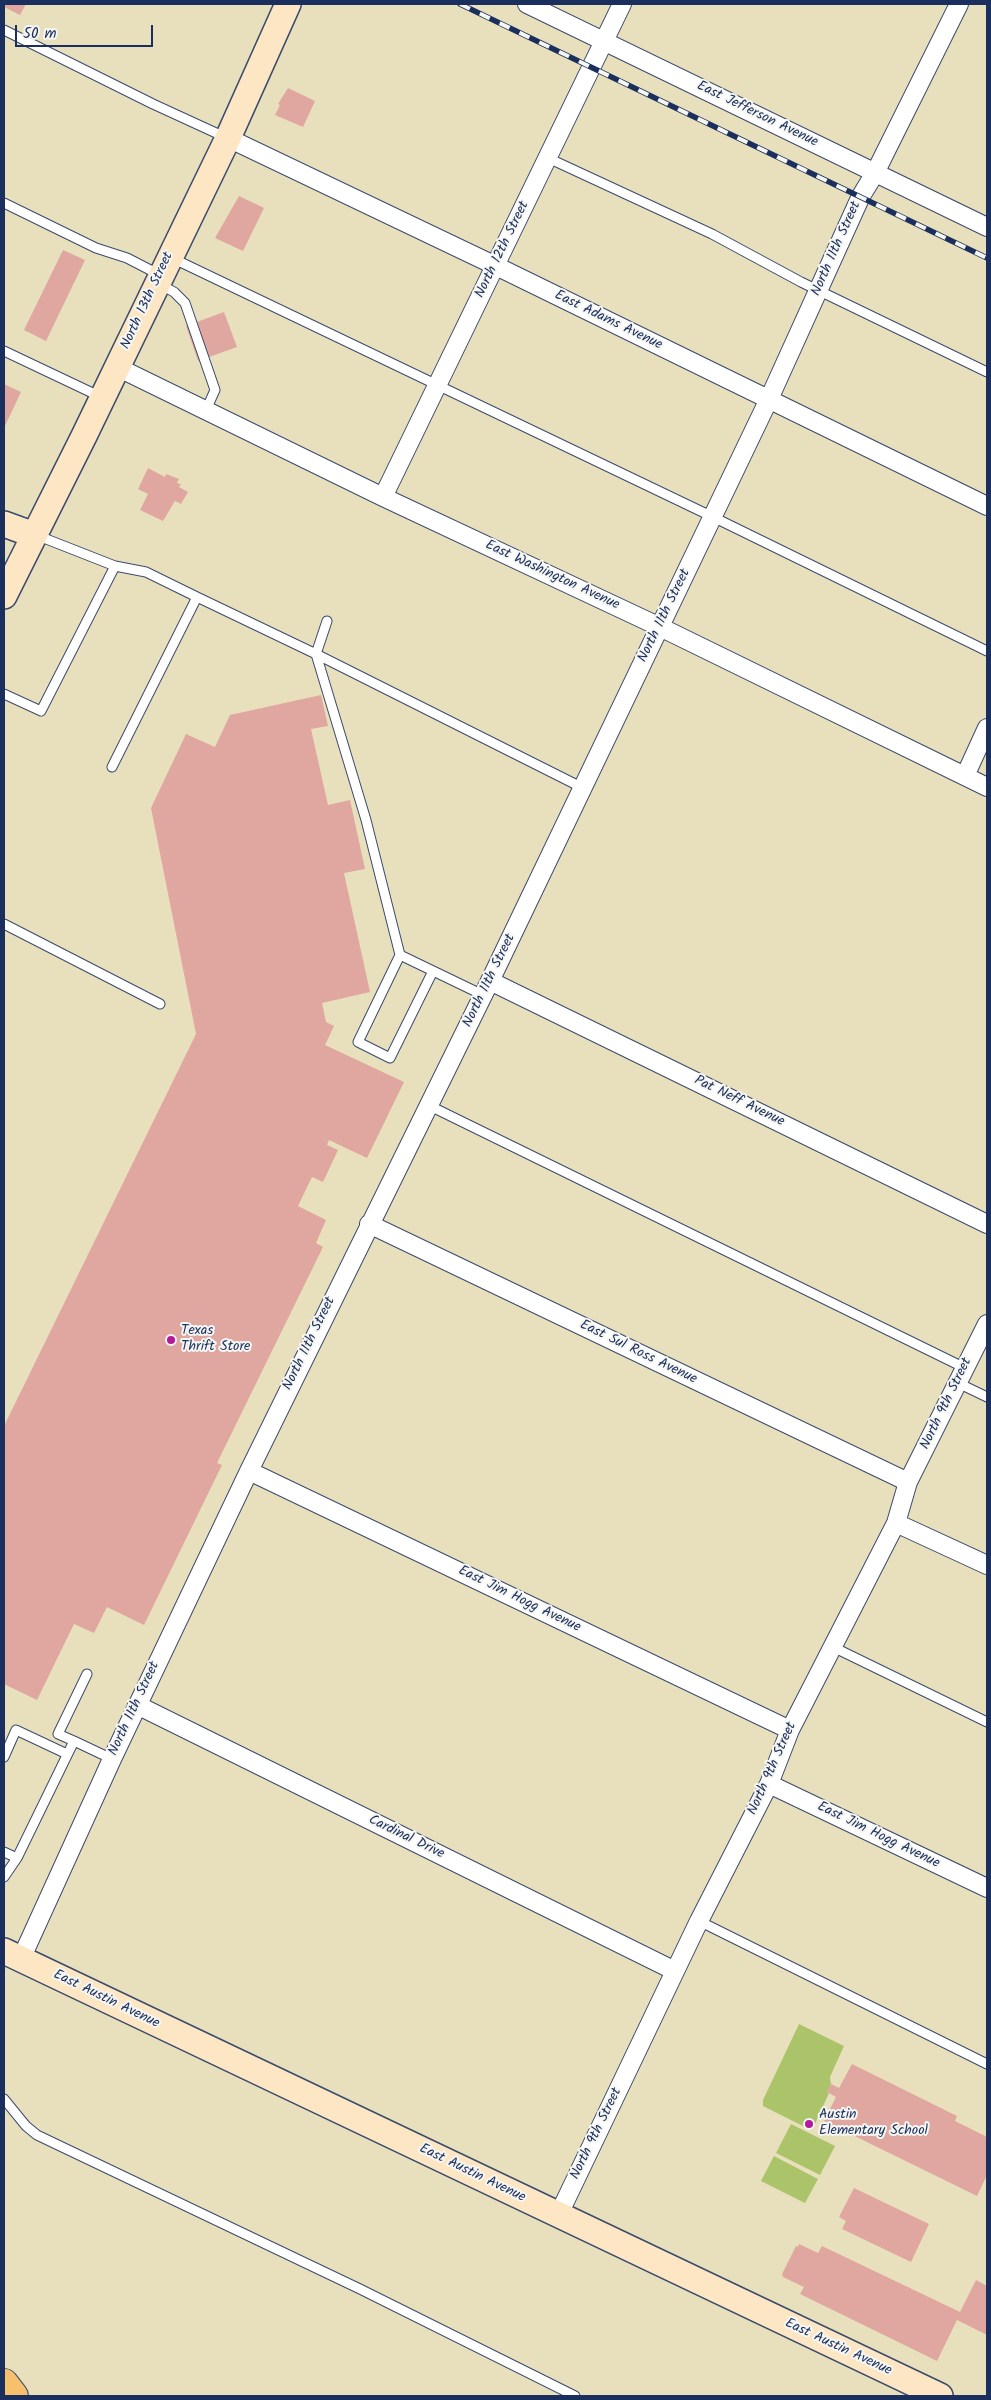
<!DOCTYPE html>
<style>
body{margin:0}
#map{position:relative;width:991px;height:2400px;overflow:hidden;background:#e8e0bc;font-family:Kalam,sans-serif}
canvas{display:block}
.frame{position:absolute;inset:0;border:5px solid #1b2f5e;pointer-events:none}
.scale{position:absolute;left:15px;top:25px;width:138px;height:22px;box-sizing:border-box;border:2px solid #1b2f5e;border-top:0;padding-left:6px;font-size:15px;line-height:18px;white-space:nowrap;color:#1b2f5e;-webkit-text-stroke:4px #f6f6f2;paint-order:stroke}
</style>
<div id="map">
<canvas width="991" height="2400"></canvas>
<div class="frame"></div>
<div class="scale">50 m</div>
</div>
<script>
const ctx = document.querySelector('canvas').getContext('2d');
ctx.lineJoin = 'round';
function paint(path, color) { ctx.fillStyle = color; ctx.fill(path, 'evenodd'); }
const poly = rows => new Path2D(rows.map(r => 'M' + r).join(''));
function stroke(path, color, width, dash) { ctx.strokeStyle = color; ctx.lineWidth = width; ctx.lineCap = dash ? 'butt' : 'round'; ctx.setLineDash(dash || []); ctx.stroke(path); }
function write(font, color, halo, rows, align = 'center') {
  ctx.font = font + ' Kalam,sans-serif'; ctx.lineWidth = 4; ctx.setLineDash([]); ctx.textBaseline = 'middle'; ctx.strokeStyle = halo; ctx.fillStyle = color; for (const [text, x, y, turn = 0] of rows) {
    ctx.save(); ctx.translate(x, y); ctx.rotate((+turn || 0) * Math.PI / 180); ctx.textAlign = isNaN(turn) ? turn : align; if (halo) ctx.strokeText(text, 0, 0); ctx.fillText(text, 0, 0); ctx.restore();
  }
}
paint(poly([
 [799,2024,844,2046,830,2077,831,2084,827,2092,829,2093,815,2124,809,2129,763,2106,763,2100],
 [791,2124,835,2146,820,2175,776,2153],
 [774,2156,818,2179,805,2203,761,2181]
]), '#abc469');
paint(poly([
 [4,4,26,4,20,15,4,7],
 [288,88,315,101,303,127,275,115,280,105,278,104],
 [239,196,264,208,243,251,215,238],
 [63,250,85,260,46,341,24,330],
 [224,312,237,347,198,361,186,326],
 [4,384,21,392,4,428],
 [148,468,165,477,166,474,179,479,177,483,181,484,179,487,188,492,181,504,175,501,163,521,140,510,148,494,138,489],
 [321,695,328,726,311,729,328,805,350,800,365,869,344,873,370,992,322,1003,326,1022,334,1026,325,1045,404,1082,367,1158,329,1140,327,1145,338,1150,323,1182,312,1177,298,1206,326,1220,316,1243,323,1247,217,1463,222,1465,144,1625,107,1607,94,1633,74,1624,37,1700,4,1684,4,1426,196,1034,151,808,186,734,215,747,230,715],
 [852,2064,957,2116,955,2121,987,2137,987,2175,977,2196,824,2121,836,2097,827,2092,831,2084,839,2088],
 [854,2188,929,2224,911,2262,842,2229,846,2221,839,2217],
 [799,2244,818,2253,822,2246,960,2312,976,2280,987,2286,987,2335,957,2320,937,2361,800,2294,804,2287,783,2277,782,2274,796,2246,798,2247]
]), '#dfa79f');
const lane = poly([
 [4,30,153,104,227,138],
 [548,158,712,234,801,282,987,372],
 [4,203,96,248,127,258,160,275],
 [172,258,713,517,987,651],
 [159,284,174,292,185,303,215,390,206,410],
 [4,351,101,397],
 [36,535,115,566],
 [197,597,316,654,583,788],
 [327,621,316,654,366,820,400,955,483,995],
 [4,694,41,711,115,566,146,572,197,597,112,767],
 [4,924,160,1004],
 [400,955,358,1042,390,1058,433,971],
 [428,1105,965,1368],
 [958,1383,987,1397],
 [833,1647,987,1722],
 [74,1741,58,1734,87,1674],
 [4,1757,16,1730,67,1754],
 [4,1852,17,1858,4,1877],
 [17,1858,74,1741,112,1759],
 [699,1921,987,2064],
 [4,2099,26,2126,37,2135,360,2289,575,2396]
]);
const street = poly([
 [527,4,987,227],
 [228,138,496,266,987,506],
 [117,367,383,497,660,627,987,787],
 [383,497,622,4],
 [965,776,987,728],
 [490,981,987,1224],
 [369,1224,908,1482],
 [249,1471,790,1730],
 [896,1523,987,1565],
 [137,1705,675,1971],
 [769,1784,987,1888],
 [21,1959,112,1759,249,1471,490,981,769,399,861,196,875,173,959,4],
 [558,2216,699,1921,769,1784,790,1730,896,1523,908,1482,987,1324]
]);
const secondary = poly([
 [4,524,34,535],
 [4,596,84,436,228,138,288,4],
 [4,1951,940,2396]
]);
const primary = poly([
 [4,2383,14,2396]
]);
stroke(lane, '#3a4a6c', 11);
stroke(street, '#3a4a6c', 20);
stroke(secondary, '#3a4a6c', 28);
stroke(primary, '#3a4a6c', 30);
stroke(lane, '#fff', 9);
stroke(street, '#fff', 18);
stroke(secondary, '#fce6c4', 25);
stroke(primary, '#f7c06c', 28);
const rail = poly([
 [460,4,987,258]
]);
stroke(rail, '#1b2f5e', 5.5);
stroke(rail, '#f6f6f2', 4, [11]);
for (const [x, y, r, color] of [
 [171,1340,5,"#b5179e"],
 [809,2124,5,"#b5179e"]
]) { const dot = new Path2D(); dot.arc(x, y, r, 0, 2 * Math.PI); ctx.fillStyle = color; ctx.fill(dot); stroke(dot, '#f6f6f2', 2); }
write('14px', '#1b2f5e', '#f6f6f2', [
 ["East Jefferson Avenue",757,115,26],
 ["North 11th Street",837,249,-66],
 ["North 12th Street",503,250,-64],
 ["North 13th Street",148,301,-65],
 ["East Adams Avenue",608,321,26],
 ["East Washington Avenue",552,576,25],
 ["North 11th Street",665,616,-64],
 ["North 11th Street",490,981,-64],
 ["Pat Neff Avenue",739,1102,26],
 ["North 11th Street",310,1344,-64],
 ["East Sul Ross Avenue",638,1353,26],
 ["North 9th Street",947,1404,-64],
 ["East Jim Hogg Avenue",519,1600,26],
 ["North 11th Street",135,1709,-65],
 ["North 9th Street",773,1769,-66],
 ["East Jim Hogg Avenue",878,1836,26],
 ["Cardinal Drive",406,1838,26],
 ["East Austin Avenue",106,2000,26],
 ["North 9th Street",597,2134,-64],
 ["East Austin Avenue",472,2174,26],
 ["East Austin Avenue",838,2348,25]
]);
write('14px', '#1b2f5e', '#f6f6f2', [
 ["Texas",181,1332],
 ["Thrift Store",181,1348],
 ["Austin",819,2116],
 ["Elementary School",819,2132]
], 'left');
</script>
